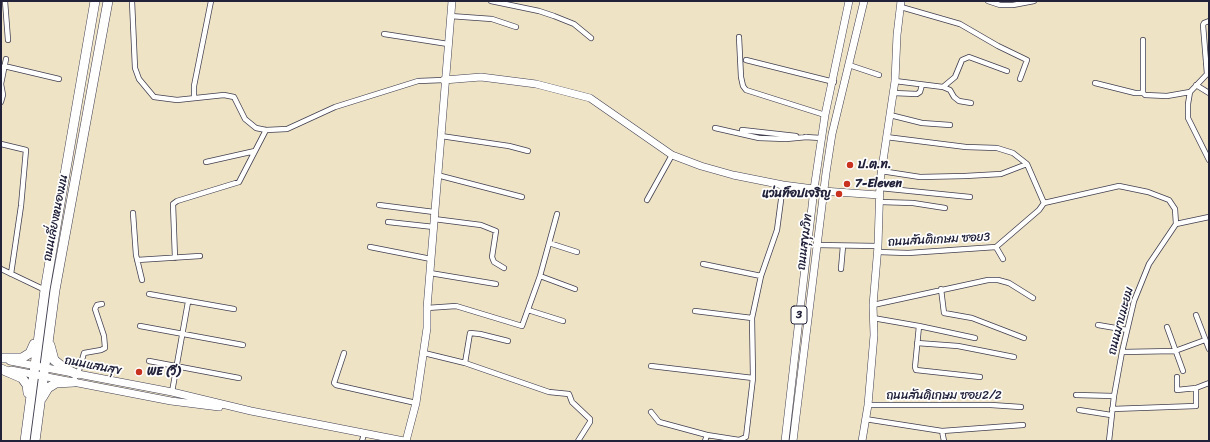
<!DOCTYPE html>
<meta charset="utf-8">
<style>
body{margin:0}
#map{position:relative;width:1210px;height:442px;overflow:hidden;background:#efe3c6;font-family:Sriracha,sans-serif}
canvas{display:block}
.frame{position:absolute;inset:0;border:2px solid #22223b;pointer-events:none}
</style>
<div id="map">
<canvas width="1210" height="442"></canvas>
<div class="frame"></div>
</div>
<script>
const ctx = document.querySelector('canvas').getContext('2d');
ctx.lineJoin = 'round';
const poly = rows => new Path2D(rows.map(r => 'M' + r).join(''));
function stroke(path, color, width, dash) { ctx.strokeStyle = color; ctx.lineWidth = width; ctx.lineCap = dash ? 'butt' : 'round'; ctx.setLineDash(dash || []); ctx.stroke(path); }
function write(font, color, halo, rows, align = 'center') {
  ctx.font = font + ' Sriracha,"Playpen Sans Thai",sans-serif'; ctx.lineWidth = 3.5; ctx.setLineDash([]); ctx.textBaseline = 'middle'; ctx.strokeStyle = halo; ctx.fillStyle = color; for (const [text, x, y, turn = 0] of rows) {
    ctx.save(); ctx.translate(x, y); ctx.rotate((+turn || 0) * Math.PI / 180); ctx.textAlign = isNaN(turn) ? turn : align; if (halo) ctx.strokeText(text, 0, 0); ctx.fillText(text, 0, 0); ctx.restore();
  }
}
const street = poly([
 [5,1,8,40],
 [132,1,135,68,139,79,154,97,177,100,224,95,234,97,245,119,256,128,266,130,287,129,335,107,418,81,444,80],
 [491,1,539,11,554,16,574,24,591,38],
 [988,1,1000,5,1013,5,1034,1],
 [901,7,960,24,998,46,1027,60,1020,79],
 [450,16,492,19,516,27],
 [384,34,448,44],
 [739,37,741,77,743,86,746,90,825,115],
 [1143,40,1143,93,1145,95,1167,96,1190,92],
 [746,60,834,82],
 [849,65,879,75],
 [4,66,59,79],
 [1209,72,1190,92,1188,104,1188,118,1209,160],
 [1207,74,1203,25,1204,23,1209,21],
 [895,81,943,87,955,77,962,60,969,57,1007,71],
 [1095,83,1135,93,1143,93],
 [1196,85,1209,93],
 [943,87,950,90,954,97,959,101,971,103],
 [893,93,917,94,920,92,922,85],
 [194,98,194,86,211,1],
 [1,102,3,95,1,84,6,59],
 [890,115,922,123,950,125],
 [715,128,759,138,786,139,807,137],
 [742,130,796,136],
 [441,136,509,146,528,151],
 [805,137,821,138],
 [886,137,966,147,997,148,1013,153,1027,164,1044,203],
 [1,144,26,150,21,206,11,274],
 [206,162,255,151],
 [881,171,920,177,965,176,1001,174,1027,164],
 [437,175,522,197],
 [880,188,970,197],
 [647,200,672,155],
 [880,202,913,203,945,208],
 [379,205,434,212],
 [133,213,136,255,142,280],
 [434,219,481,225,496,231,492,257,494,262,504,268],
 [388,222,434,227],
 [549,243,577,252],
 [816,245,878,246],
 [370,247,431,259],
 [996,247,1003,259],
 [878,252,908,253,996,247,1039,210,1044,203,1119,186,1148,192,1169,200,1175,209,1176,224],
 [175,258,173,204,177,201,239,182,266,130],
 [137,260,200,256],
 [703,264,761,276],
 [1,269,45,290],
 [841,269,843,246],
 [430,273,496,284],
 [540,276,575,289],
 [941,289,944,313,972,318,1024,338],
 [149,294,234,309],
 [873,305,988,280,998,280,1009,283,1033,298],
 [427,308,456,306,522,326,540,276,557,214],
 [528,310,563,321],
 [695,311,752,318],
 [1196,315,1209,349],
 [873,318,919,326,915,367,916,370,980,377],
 [1098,325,1127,330],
 [140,326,243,345],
 [919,326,975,338],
 [1167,327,1183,371],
 [917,343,958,346,1014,357],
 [1122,352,1175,351,1205,340],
 [344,353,334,383,336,385,416,403],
 [424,353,465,363,549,392,569,394,572,402,590,419,590,422,578,441],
 [149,361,239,378],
 [465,363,470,333,480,334,508,341],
 [651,366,753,378],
 [78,374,84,353,101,350,105,348,104,336,95,309,97,305,102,304],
 [1177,377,1177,390,1196,388],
 [172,392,188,302],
 [1076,395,1114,396],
 [868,405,991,405,1021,407],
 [1112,409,1196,406,1196,388,1209,383],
 [1079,410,1111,415],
 [651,412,659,422,707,435],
 [865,419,942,431,1023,425],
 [942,431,944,441],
 [362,441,364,434],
 [705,441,707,435,739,440,746,437,753,378,752,318,761,276,777,230,783,185],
 [1109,441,1114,396,1122,352,1134,301,1149,264,1176,224,1209,217]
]);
const secondary = poly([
 [444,80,481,77,536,84,590,98,672,155,701,166,733,175,783,185,814,189],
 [823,191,879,195],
 [10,361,172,392,251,411,404,441],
 [11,370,171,401,219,407],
 [406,441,416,403,427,328,427,308,452,1],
 [862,441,868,405,874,335,873,305,878,246,880,181,895,81,897,35,901,1]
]);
const primary = poly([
 [785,441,814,189,825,115,849,1],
 [793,441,826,173,832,134,864,1]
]);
const highway = poly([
 [50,345,54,360,64,368,76,374],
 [1,358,22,358,30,353,34,344],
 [1,369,22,378,27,385,28,393],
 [42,398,48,388,56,383,74,382],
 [25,441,45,290,95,1],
 [35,441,55,290,108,1]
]);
stroke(street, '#413f50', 6);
stroke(secondary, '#413f50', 8);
stroke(primary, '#413f50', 8);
stroke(highway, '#413f50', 10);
stroke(street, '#fff', 4.5);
stroke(secondary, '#fff', 7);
stroke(primary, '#fff', 7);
stroke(highway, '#fff', 9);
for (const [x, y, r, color] of [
 [850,165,4,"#c8321e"],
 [847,184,4,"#c8321e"],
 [839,194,4,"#c8321e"],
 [139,372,4,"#c8321e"]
]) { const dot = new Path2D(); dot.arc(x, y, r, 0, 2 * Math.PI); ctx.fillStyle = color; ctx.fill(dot); stroke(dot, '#fff', 1.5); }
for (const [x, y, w] of [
 [799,315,16]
]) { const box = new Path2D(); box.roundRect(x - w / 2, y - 9, w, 18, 3); ctx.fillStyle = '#fff'; ctx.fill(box); stroke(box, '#22223b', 1); }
write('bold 11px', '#22223b', null, [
 ["3",799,315]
]);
write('bold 12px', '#22223b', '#fff', [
 ["ป.ต.ท.",858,165],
 ["7-Eleven",855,184],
 ["แว่นท็อปเจริญ",831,194,"right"],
 ["WE (วี)",147,372]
], 'left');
write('12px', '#22223b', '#fff', [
 ["ถนนเลี่ยงหนองมน",56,218,-79],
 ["ถนนสันติเกษม ซอย3",939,240,-3],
 ["ถนนสุขุมวิท",805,242,-83],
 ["ถนนมาบมะยม",1121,321,-75],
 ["ถนนแสนสุข",93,366,11],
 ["ถนนสันติเกษม ซอย2/2",944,396]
]);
</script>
